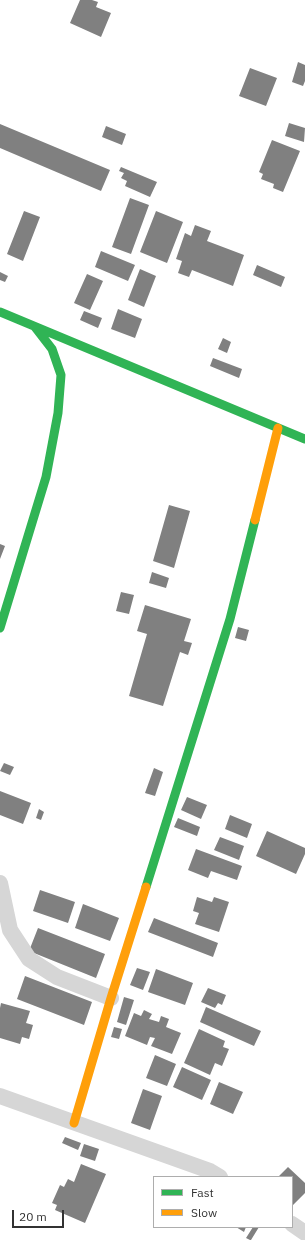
<!DOCTYPE html>
<style>
body{margin:0}
#map{position:relative;width:305px;height:1240px;overflow:hidden;background:#fff;font-family:"IBM Plex Sans",sans-serif}
canvas{display:block}
.legend{position:absolute;left:153px;top:1176px;width:140px;height:52px;box-sizing:border-box;background:#fff;border:1px solid #adadad;margin:0;padding:5px 7px;list-style:none;font-size:12px;color:#323232}
.legend li{display:flex;align-items:center;gap:8px;height:20px}
.legend b{width:20px;border:1px solid #adadad}
.scale{position:absolute;left:12px;top:1210px;width:52px;height:18px;box-sizing:border-box;border:2px solid #323232;border-top:0;padding-left:5px;font-size:12px;line-height:14px;white-space:nowrap;color:#323232;-webkit-text-stroke:3px #fff;paint-order:stroke}
</style>
<div id="map">
<canvas width="305" height="1240"></canvas>
<ul class="legend">
<li><b style="height:5px;background:#30b455"></b>Fast</li>
<li><b style="height:5px;background:#ff9f0a"></b>Slow</li>
</ul>
<div class="scale">20 m</div>
</div>
<script>
const ctx = document.querySelector('canvas').getContext('2d');
ctx.lineJoin = 'round';
function paint(path, color) { ctx.fillStyle = color; ctx.fill(path, 'evenodd'); }
const poly = rows => new Path2D(rows.map(r => 'M' + r).join(''));
function stroke(path, color, width, dash) { ctx.strokeStyle = color; ctx.lineWidth = width; ctx.lineCap = dash ? 'butt' : 'round'; ctx.setLineDash(dash || []); ctx.stroke(path); }
paint(poly([
 [80,0,92,0,98,2,96,7,111,13,101,37,70,23],
 [298,62,305,65,305,81,303,86,292,82],
 [250,68,277,78,266,106,239,96],
 [289,123,305,128,304,142,285,136],
 [0,124,110,170,101,191,0,148],
 [106,126,126,134,122,145,102,137],
 [272,140,300,151,283,192,273,188,274,184,261,179,263,174,259,172],
 [121,167,157,182,150,197,125,186,127,181,121,178,124,173,119,171],
 [130,198,149,205,131,254,112,247],
 [24,211,40,217,23,261,7,254],
 [156,211,183,222,167,263,140,252],
 [195,225,211,231,207,241,244,255,233,286,192,270,189,277,178,273,182,261,176,259,185,233,191,236],
 [101,251,135,265,128,281,95,267],
 [257,265,285,277,281,287,253,275],
 [140,269,156,276,144,307,128,300],
 [0,272,8,276,5,282,0,280],
 [87,274,103,281,90,310,74,303],
 [118,309,142,319,135,338,111,329],
 [84,311,102,318,98,328,80,320],
 [223,338,231,342,227,353,218,349],
 [213,358,242,369,239,378,210,366],
 [169,505,190,511,174,568,153,561],
 [0,544,5,546,0,559],
 [152,572,169,578,166,588,149,583],
 [121,592,134,595,129,614,116,611],
 [145,605,191,619,184,641,192,643,188,655,180,652,163,706,129,696,147,634,137,631],
 [238,627,249,630,246,641,235,638],
 [4,763,14,767,10,775,0,771],
 [154,768,163,772,155,796,145,793],
 [0,791,31,803,23,824,0,815],
 [187,797,207,805,201,819,181,810],
 [39,809,44,812,41,820,36,818],
 [230,815,252,824,247,838,225,829],
 [178,818,200,827,197,836,174,827],
 [267,831,305,848,305,854,296,874,256,856],
 [220,837,244,846,239,860,214,850],
 [196,849,242,866,237,880,211,871,208,878,188,870],
 [40,890,75,902,68,923,33,911],
 [197,897,212,902,214,897,229,902,219,932,195,924,199,913,193,911],
 [83,904,119,918,110,941,75,928],
 [154,918,218,943,213,957,148,932],
 [38,928,105,954,96,978,29,951],
 [137,968,150,972,143,990,130,985],
 [156,969,193,983,185,1005,148,992],
 [25,976,92,1002,84,1025,17,999],
 [208,988,226,995,222,1005,218,1003,215,1008,201,1002],
 [124,997,134,1000,126,1025,117,1022],
 [1,1003,30,1011,26,1023,33,1025,29,1039,22,1037,20,1044,0,1038,0,1008],
 [206,1007,261,1031,254,1046,200,1022],
 [144,1010,152,1014,149,1019,159,1022,161,1016,169,1019,166,1027,181,1033,172,1054,151,1046,155,1038,150,1037,147,1045,125,1036,134,1013,141,1016],
 [114,1027,122,1029,119,1039,111,1037],
 [199,1029,225,1041,223,1047,229,1049,222,1066,215,1063,210,1075,184,1063],
 [155,1055,176,1064,167,1086,146,1078],
 [182,1067,211,1080,202,1100,173,1087],
 [219,1082,243,1092,233,1114,210,1104],
 [143,1089,162,1096,150,1130,131,1123],
 [65,1137,81,1143,78,1150,62,1143],
 [84,1144,99,1149,95,1161,80,1156],
 [81,1164,106,1174,85,1223,55,1210,57,1205,52,1203,60,1185,64,1187,68,1179,74,1182],
 [288,1167,305,1183,305,1193,292,1206,292,1177,278,1177],
 [236,1227,246,1227,244,1232],
 [253,1227,259,1227,251,1240,250,1240,246,1238]
]), '#808080');
stroke(poly([
 [0,883,10,930,29,959,57,977,111,998],
 [0,1096,210,1171,220,1177],
 [292,1224,305,1233]
]), '#d6d6d6', 16);
stroke(poly([
 [0,312,305,439],
 [0,628,46,477,58,413,61,375,52,349,35,327],
 [146,887,230,619,255,520]
]), '#30b455', 9);
stroke(poly([
 [255,520,278,428],
 [74,1123,111,998,146,887]
]), '#ff9f0a', 9);
</script>
